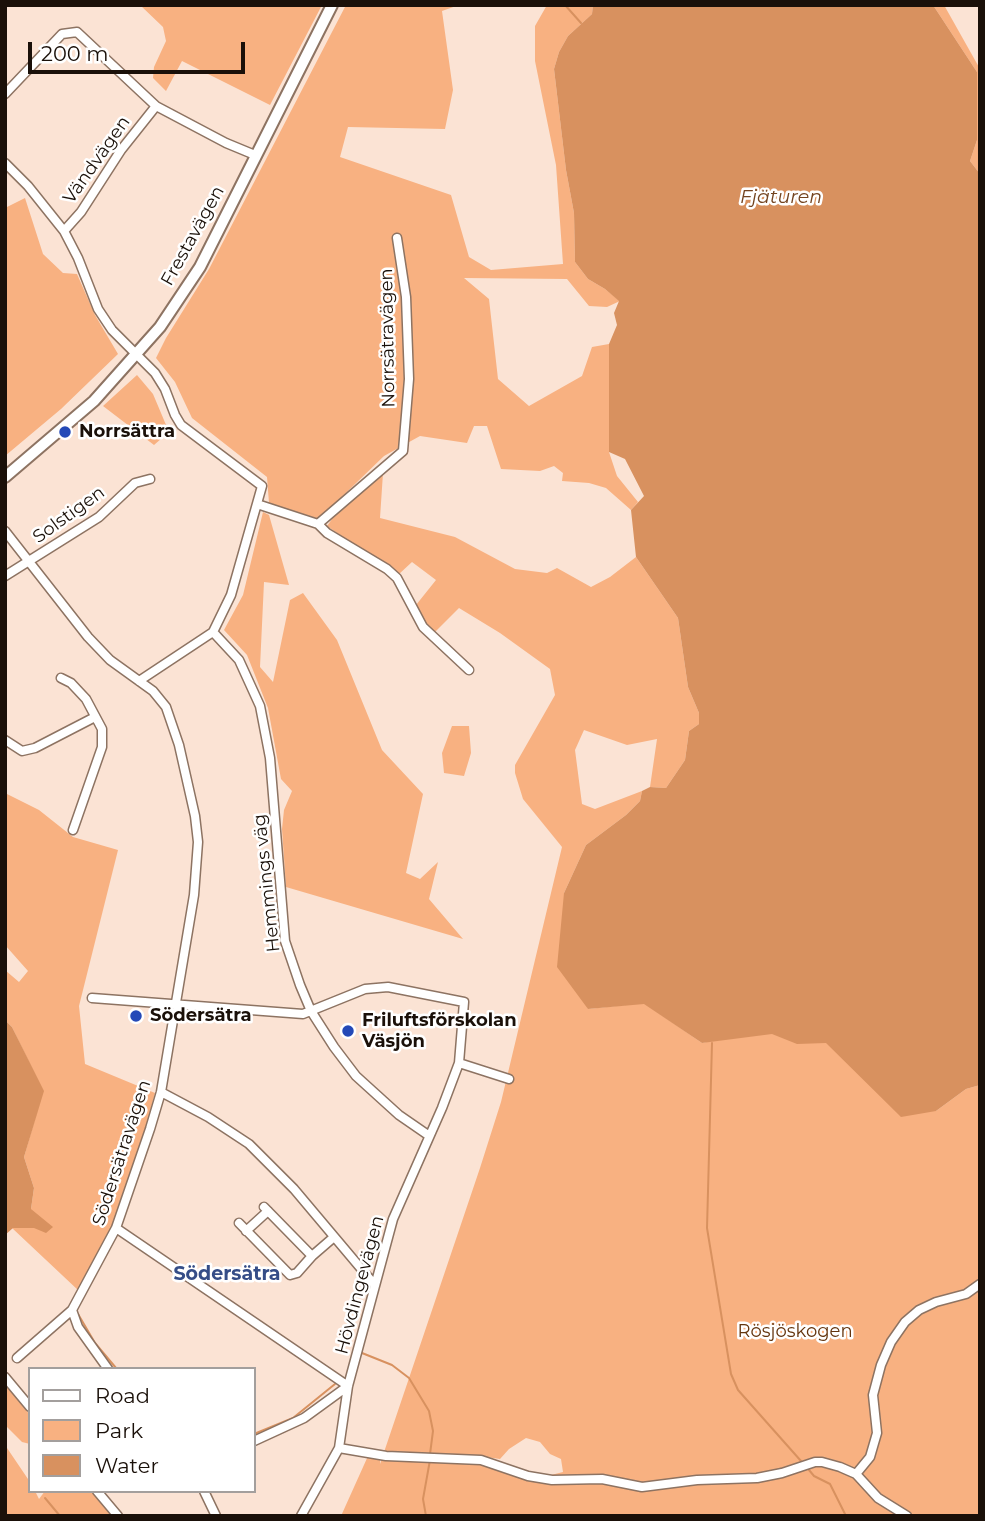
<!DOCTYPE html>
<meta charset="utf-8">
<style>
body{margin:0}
#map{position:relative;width:985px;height:1521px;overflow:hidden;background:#fbe3d4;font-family:Montserrat,sans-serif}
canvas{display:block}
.frame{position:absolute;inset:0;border:7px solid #1a1009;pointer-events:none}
.legend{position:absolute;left:28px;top:1367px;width:228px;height:126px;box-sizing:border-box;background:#fff;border:2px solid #a39f9d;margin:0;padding:9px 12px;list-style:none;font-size:21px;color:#1a1009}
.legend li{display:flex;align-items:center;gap:14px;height:35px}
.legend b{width:35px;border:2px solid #a39f9d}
.scale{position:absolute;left:28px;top:42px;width:217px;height:32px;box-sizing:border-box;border:4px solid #1a1009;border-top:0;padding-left:9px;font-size:21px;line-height:24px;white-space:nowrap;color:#1a1009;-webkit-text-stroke:5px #fff;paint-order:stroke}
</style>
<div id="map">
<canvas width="985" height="1521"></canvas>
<div class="frame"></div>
<ul class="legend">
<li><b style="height:9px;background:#fff"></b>Road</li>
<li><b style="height:19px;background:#f8b181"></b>Park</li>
<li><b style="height:19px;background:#d8915f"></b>Water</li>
</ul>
<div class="scale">200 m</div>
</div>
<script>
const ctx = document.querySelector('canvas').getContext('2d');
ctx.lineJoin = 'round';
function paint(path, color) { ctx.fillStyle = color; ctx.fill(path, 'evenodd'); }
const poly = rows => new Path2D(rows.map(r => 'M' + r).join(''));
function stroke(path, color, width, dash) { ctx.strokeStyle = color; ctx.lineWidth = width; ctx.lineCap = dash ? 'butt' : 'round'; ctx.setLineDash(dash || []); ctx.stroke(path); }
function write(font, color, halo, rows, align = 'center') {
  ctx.font = font + ' Montserrat,sans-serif'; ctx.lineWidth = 5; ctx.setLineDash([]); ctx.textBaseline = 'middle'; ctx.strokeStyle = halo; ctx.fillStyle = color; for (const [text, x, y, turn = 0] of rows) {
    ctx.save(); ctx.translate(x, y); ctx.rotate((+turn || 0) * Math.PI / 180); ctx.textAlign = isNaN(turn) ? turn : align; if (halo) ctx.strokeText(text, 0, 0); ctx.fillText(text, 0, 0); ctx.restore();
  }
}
paint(poly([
 [140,5,322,5,270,105,182,61,166,91,153,78,154,67,166,41,163,27],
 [346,5,459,5,442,11,453,90,445,129,348,127,340,157,451,195,469,257,491,270,563,264,556,165,535,61,535,26,547,5,593,5,592,14,568,36,559,52,554,69,566,170,574,213,575,262,588,279,605,289,620,301,607,307,589,306,567,279,464,278,489,299,498,379,529,406,582,376,592,347,609,344,609,452,617,476,638,502,631,510,606,488,589,483,562,481,563,473,554,466,540,471,501,469,487,426,474,426,467,443,420,436,384,456,319,519,269,503,267,477,192,418,175,382,156,358,166,338,209,269],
 [933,5,944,5,980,69,980,174,970,161,977,140,977,72],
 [25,198,43,254,63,273,77,274,95,315,118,354,61,409,5,456,5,208],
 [137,375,153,394,169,432,154,445,103,406],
 [383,473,380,518,455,537,515,569,547,573,557,568,591,587,610,577,636,557,678,618,688,687,699,713,699,724,689,731,685,760,666,788,650,787,657,739,627,745,584,730,575,750,582,804,595,809,642,791,640,801,626,815,586,845,564,893,588,1009,644,1003,702,1043,804,1021,936,1111,966,1089,980,1085,980,1516,341,1516,368,1456,380,1459,380,1464,480,1168,501,1102,562,847,523,799,515,773,515,765,555,695,550,669,500,633,459,608,434,633,421,618,416,605,436,580,412,562,398,575,327,526,335,515],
 [526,1438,540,1442,550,1454,561,1459,563,1472,551,1475,532,1473,486,1457,500,1459,509,1449],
 [263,512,269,515,289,585,264,582,260,667,273,682,290,600,303,593,337,640,382,750,423,794,406,873,420,879,438,862,429,899,463,939,286,887,282,829,284,810,292,791,281,779,268,708,247,655,224,630,243,595],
 [452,726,469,726,471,753,464,776,444,773,442,753],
 [5,793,39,810,73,837,118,850,79,1006,85,1064,155,1093,136,1164,112,1225,79,1291,12,1228,34,1228,31,1209,34,1188,24,1157,43,1091,12,1027,5,1020,5,970,19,982,28,971,5,945],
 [5,1384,30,1415,30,1444,22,1442,5,1425],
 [5,1445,30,1482,30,1491,35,1491,39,1499,45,1491,93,1491,113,1516,5,1516]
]), '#f8b181');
paint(poly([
 [593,5,933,5,977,72,977,140,970,161,980,174,980,1085,966,1089,936,1111,901,1117,826,1043,797,1044,772,1034,702,1043,644,1004,588,1009,557,967,564,893,586,845,626,815,640,801,642,791,650,787,666,788,685,760,689,731,699,724,699,713,688,687,678,618,636,557,631,510,644,496,625,459,609,452,609,344,617,325,614,313,619,301,605,289,588,279,575,262,574,213,566,170,554,69,559,52,568,36,592,14],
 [5,1020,12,1027,44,1091,24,1157,34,1188,31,1209,53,1227,46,1233,34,1228,13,1228,5,1235]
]), '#d8915f');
stroke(poly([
 [565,5,581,23],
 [712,1043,707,1228,731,1374,738,1390,801,1461],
 [78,1314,95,1343,116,1368],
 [362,1353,392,1365,409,1378,429,1411,433,1431,430,1454],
 [254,1434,293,1418,335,1384],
 [809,1470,814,1476,830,1484,846,1516],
 [45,1498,60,1516],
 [426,1516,423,1499,430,1460]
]), '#d8915f', 2);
const street = poly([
 [5,94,62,34,77,32,156,106,226,143,255,155],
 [5,163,28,186,64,231,78,258,98,309,112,330,155,373,165,389,175,415,181,425,262,486,231,595,213,632,139,681],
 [64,231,81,212,121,150,156,106],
 [257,504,318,524,403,451,409,379,406,297,397,238],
 [318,524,327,533,387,569,397,578,423,627,469,670],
 [5,531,88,637,110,660,153,691,166,707,179,745,195,816,198,842,194,895,161,1092,150,1129,116,1228,72,1310,17,1358],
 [5,576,99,517,135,483,150,479],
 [213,632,239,660,260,706,270,758,285,941,300,985,311,1011,334,1047,356,1076,399,1115,428,1135],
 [61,678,71,683,86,699,102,729,102,747,73,830],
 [5,740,22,751,35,748,95,717],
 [92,998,303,1014,365,989,388,987,464,1002,459,1063,442,1108,393,1219,348,1386,339,1448,301,1516],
 [459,1063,509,1079],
 [161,1092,208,1117,249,1144,294,1189,374,1284],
 [264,1207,312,1256,334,1237],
 [239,1223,290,1275,297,1273,312,1256],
 [116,1228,348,1386],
 [246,1231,268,1211],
 [72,1310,78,1327,108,1369],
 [5,1377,30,1407],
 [254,1441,304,1418,348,1386],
 [339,1448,386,1456,481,1460,528,1476,552,1480,602,1479,642,1487,697,1480,757,1478,782,1473,815,1462,822,1462,840,1467,856,1474,878,1498,907,1516],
 [856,1474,870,1457,877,1433,873,1395,881,1365,891,1342,905,1322,919,1310,936,1302,966,1294,980,1284],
 [97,1491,118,1516],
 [204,1491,216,1516]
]);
const secondary = poly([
 [5,477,94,401,160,327,200,267,332,5]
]);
stroke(street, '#8d7362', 11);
stroke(secondary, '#8d7362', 14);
stroke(street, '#fff', 8);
stroke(secondary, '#fff', 10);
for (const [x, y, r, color] of [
 [65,432,7,"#2449b7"],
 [136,1016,7,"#2449b7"],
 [348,1031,7,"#2449b7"]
]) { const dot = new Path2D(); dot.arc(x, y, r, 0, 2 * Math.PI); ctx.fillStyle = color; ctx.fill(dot); stroke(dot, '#fff', 2.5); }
write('18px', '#1a1009', '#fff', [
 ["Vändvägen",97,160,-55],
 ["Frestavägen",193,236,-61],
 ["Norrsätravägen",388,338,-91],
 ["Solstigen",69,515,-36],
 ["Hemmings väg",267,883,-96],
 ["Södersätravägen",122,1153,-72],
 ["Hövdingevägen",360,1285,-75]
]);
write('bold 18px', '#1a1009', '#fff', [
 ["Norrsättra",79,432],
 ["Södersätra",150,1016],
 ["Friluftsförskolan",362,1021],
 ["Väsjön",362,1042]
], 'left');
write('18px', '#64350e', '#fff', [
 ["Rösjöskogen",795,1332]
]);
write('italic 19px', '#73431f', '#fff', [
 ["Fjäturen",781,197]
]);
write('bold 19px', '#354d87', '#fff', [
 ["Södersätra",227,1274]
]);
</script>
